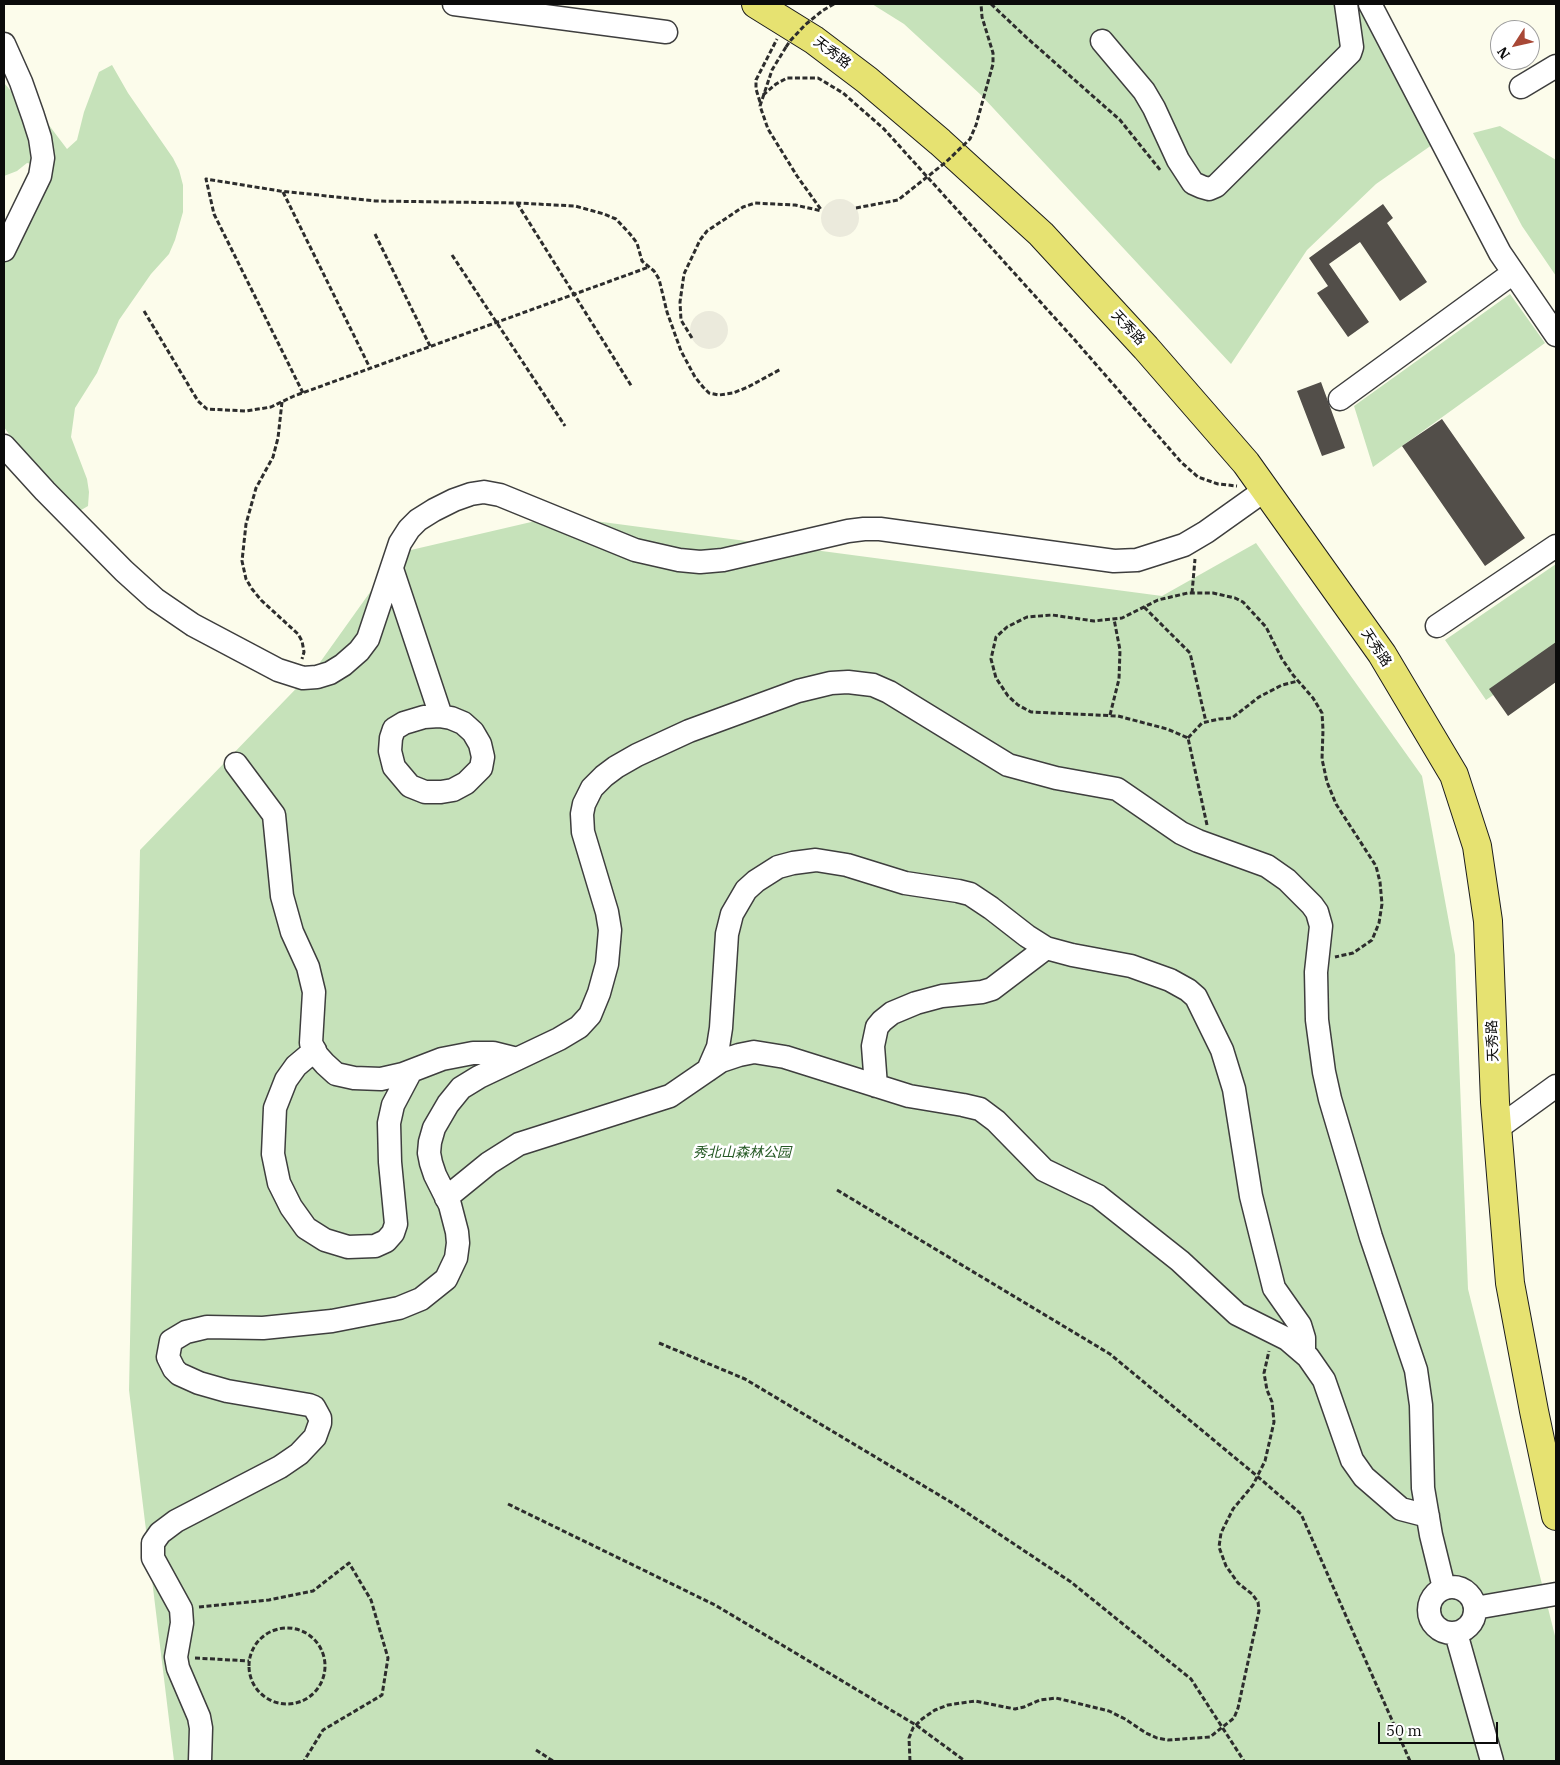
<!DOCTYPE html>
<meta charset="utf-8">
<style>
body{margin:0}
#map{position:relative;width:1560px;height:1765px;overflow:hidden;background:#fcfceb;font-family:"IBM Plex Serif",serif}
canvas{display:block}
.frame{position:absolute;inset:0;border:5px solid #0b0b0b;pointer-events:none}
.north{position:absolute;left:1490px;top:20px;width:50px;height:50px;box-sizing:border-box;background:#fff;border:1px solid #9d9d9d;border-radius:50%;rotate:235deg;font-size:14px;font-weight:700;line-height:20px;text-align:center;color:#0b0b0b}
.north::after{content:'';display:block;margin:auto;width:18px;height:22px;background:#a84836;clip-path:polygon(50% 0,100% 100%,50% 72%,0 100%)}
.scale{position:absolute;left:1378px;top:1722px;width:120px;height:22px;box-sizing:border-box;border:2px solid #0b0b0b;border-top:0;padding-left:6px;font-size:15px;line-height:18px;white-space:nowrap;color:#0b0b0b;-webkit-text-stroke:4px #fff;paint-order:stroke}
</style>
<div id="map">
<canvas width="1560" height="1765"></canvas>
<div class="frame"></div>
<div class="north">N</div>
<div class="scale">50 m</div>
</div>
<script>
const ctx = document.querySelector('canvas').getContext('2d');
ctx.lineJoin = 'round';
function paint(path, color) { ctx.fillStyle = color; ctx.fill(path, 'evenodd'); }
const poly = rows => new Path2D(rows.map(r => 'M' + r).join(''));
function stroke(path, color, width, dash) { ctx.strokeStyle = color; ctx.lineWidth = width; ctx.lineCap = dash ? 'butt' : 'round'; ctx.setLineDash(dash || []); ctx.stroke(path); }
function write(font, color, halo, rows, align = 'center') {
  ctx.font = font + ' "IBM Plex Serif","Noto Sans SC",serif'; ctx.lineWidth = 5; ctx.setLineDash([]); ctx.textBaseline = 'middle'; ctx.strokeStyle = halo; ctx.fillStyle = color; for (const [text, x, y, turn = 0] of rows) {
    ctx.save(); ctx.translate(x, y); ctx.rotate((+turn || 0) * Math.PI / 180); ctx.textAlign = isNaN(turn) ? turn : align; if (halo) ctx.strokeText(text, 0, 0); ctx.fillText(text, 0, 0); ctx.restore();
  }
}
paint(poly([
 [872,4,1372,4,1439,140,1376,184,1307,250,1231,364,981,95,904,24],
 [112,65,128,93,173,158,179,170,183,185,183,212,175,240,169,254,151,274,119,320,97,373,75,408,71,437,87,479,89,492,88,506,76,513,28,462,4,427,4,262,9,251,32,164,27,163,17,171,4,176,4,83,11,91,42,116,67,149,77,140,84,112,99,72],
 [1500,126,1556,160,1556,276,1522,226,1473,133],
 [1510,294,1545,343,1373,467,1354,406],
 [557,516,1162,596,1256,543,1422,776,1455,955,1468,1289,1556,1640,1556,1761,174,1761,129,1390,140,850,316,668,398,553],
 [1556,564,1556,652,1486,700,1445,640]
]), '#c6e2ba');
paint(poly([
 '821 218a19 19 0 1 1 38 0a19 19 0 1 1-38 0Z',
 '690 330a19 19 0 1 1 38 0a19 19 0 1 1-38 0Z'
]), '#ebeadc');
paint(poly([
 [1383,204,1393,218,1387,223,1427,282,1400,301,1360,242,1329,264,1369,322,1348,337,1317,293,1328,286,1309,258],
 [1321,382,1345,448,1322,456,1297,391],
 [1442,419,1525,538,1485,566,1402,446],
 [1556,642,1556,682,1508,716,1489,689]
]), '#524e49');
const minor = poly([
 [454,4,666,32],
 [1370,4,1500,253,1556,335],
 [1102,41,1144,91,1154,108,1178,160,1193,183,1202,187,1209,189,1216,186,1350,53,1352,47,1346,4],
 [4,44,21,82,33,116,40,138,43,158,40,176,4,250],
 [1521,87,1556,66],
 [1340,399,1513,273],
 [4,446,45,491,124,571,155,599,193,625,278,670,303,678,317,677,330,673,343,665,359,651,368,639,400,543,409,529,418,520,434,510,454,500,471,494,484,492,500,495,635,550,679,560,700,562,723,560,848,531,864,529,880,529,1114,561,1137,560,1184,545,1206,532,1265,490],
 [392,569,441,716],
 [1437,626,1556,546],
 [439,716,451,718,463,723,473,732,480,744,483,757,481,768,466,783,453,790,441,792,425,792,410,786,394,767,390,751,391,738,394,729,404,723,424,717,439,716],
 [236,764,274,815,282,896,292,932,308,967,314,992,311,1043,317,1055,325,1064,336,1074,354,1078,381,1079,403,1074,442,1059,473,1053,493,1053,517,1059],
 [315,1050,296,1066,286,1080,275,1108,273,1154,279,1183,291,1207,306,1228,325,1240,348,1247,375,1246,386,1241,393,1233,396,1224,390,1162,389,1123,393,1105,411,1071],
 [708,1070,718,1047,721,1028,727,934,732,914,746,890,756,881,778,867,793,863,816,860,847,865,905,883,958,891,970,894,991,908,1027,936,1046,948,1072,955,1131,966,1170,980,1188,990,1196,997,1222,1050,1234,1089,1251,1196,1274,1288,1300,1325,1304,1338,1304,1353],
 [876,1086,873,1046,877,1027,882,1021,892,1013,916,1003,942,996,982,992,992,989,1046,948],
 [1498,1128,1556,1086],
 [446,1198,489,1163,519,1144,670,1096,721,1061,739,1055,754,1052,785,1057,909,1096,963,1105,980,1109,996,1121,1044,1170,1098,1196,1180,1261,1237,1314,1287,1339,1308,1357,1324,1380,1352,1460,1364,1477,1401,1509,1428,1516],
 '1429 1610a23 23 0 1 1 46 0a23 23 0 1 1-46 0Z',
 [1475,1608,1556,1594],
 [1456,1633,1492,1761],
 [200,1761,201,1728,199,1717,178,1668,176,1657,182,1623,181,1609,153,1558,153,1543,160,1533,176,1521,280,1467,299,1454,315,1437,320,1423,320,1418,314,1407,309,1405,227,1391,199,1383,179,1374,174,1369,168,1357,171,1341,186,1332,207,1327,263,1328,332,1321,399,1308,421,1299,446,1279,456,1258,458,1243,457,1232,450,1205,435,1175,431,1163,429,1153,430,1142,434,1128,448,1104,461,1088,479,1077,559,1039,579,1027,590,1015,599,993,607,964,610,930,607,912,583,832,582,814,584,804,592,788,604,776,616,767,637,755,689,731,798,691,831,683,848,682,873,685,889,692,1008,765,1056,778,1117,789,1181,833,1198,841,1267,866,1287,880,1312,905,1317,912,1321,926,1316,972,1317,1020,1324,1072,1330,1099,1371,1237,1416,1370,1421,1405,1423,1488,1431,1535,1444,1588]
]);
const major = poly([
 [756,4,814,40,867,80,940,142,1041,234,1146,348,1246,463,1382,654,1454,775,1477,846,1488,921,1495,1102,1510,1283,1534,1411,1556,1516]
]);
stroke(minor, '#3e3e3e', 25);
stroke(major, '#1c1c1c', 30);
stroke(poly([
 [991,4,1027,38,1120,120,1161,171],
 [786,47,772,70,760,106,768,129,797,176,822,211],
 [763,95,776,84,787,78,818,78,843,93,884,129,1073,338,1181,462,1198,477,1218,484,1237,486],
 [760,102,756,89,756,80,777,39],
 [283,192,370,368],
 [517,203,632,387],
 [375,234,430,346],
 [452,255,565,426],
 [144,311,198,401,207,409,246,411,271,407,294,396,649,267],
 [692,338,681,320,680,302,684,274,700,240,707,231,743,207,755,203,795,205,822,211],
 [303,393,214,214,206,179,280,191,375,201,517,203,575,206,604,214,616,219,630,234,637,243,642,261,654,271,659,279,667,312,681,351,695,377,703,387,709,393,719,395,733,393,748,387,781,369],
 [282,402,278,438,273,457,256,488,246,524,242,561,246,579,252,589,261,600,298,634,302,641,304,652,302,659],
 [1192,593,1195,559],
 [1144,607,1190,653,1206,722],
 [1110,715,1119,679,1120,650,1114,619],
 [1188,738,1202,723,1219,719,1232,718,1259,697,1282,685,1298,681],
 [1207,825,1188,738,1167,729,1118,716,1031,712,1018,705,1008,696,996,678,991,659,996,637,1007,627,1027,617,1052,615,1094,621,1122,618,1158,600,1188,593,1213,593,1235,598,1243,602,1266,627,1282,659,1293,675,1313,698,1322,713,1323,730,1322,759,1327,782,1336,804,1376,866,1380,882,1382,904,1379,923,1372,940,1353,953,1335,957],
 [837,1190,1110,1354,1257,1476,1301,1514,1410,1761],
 [659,1343,745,1379,954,1504,1071,1582,1191,1679,1244,1761],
 [508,1504,715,1605,916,1725,965,1761],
 [199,1607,269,1600,313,1591,349,1563,371,1600,388,1658,382,1695,323,1730,304,1761],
 '249 1666a38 38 0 1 1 76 0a38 38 0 1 1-76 0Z',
 [195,1658,249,1661],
 [536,1750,553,1761],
 [910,1761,909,1738,913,1728,922,1719,935,1710,948,1705,975,1701,1015,1709,1024,1707,1040,1700,1056,1698,1109,1711,1125,1719,1146,1733,1157,1738,1168,1740,1210,1737,1234,1718,1238,1708,1259,1611,1258,1602,1252,1594,1238,1583,1226,1566,1219,1547,1221,1533,1233,1509,1253,1485,1265,1461,1274,1422,1272,1402,1267,1390,1264,1373,1269,1351]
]), '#2d2d2d', 3, [5, 2.5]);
stroke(minor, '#fff', 22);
stroke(major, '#e6e271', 28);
stroke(poly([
 [786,47,790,41,805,25,822,11,834,4],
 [856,208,898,200,946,162,970,139,976,125,993,64,993,53,982,17,981,4]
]), '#2d2d2d', 3, [5, 2.5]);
write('14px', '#0b0b0b', '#fff', [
 ["天秀路",832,53,37],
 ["天秀路",1128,328,47],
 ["天秀路",1376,648,56],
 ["天秀路",1493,1041,-92]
]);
write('italic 14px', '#255924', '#fff', [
 ["秀北山森林公园",742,1153]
]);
</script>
